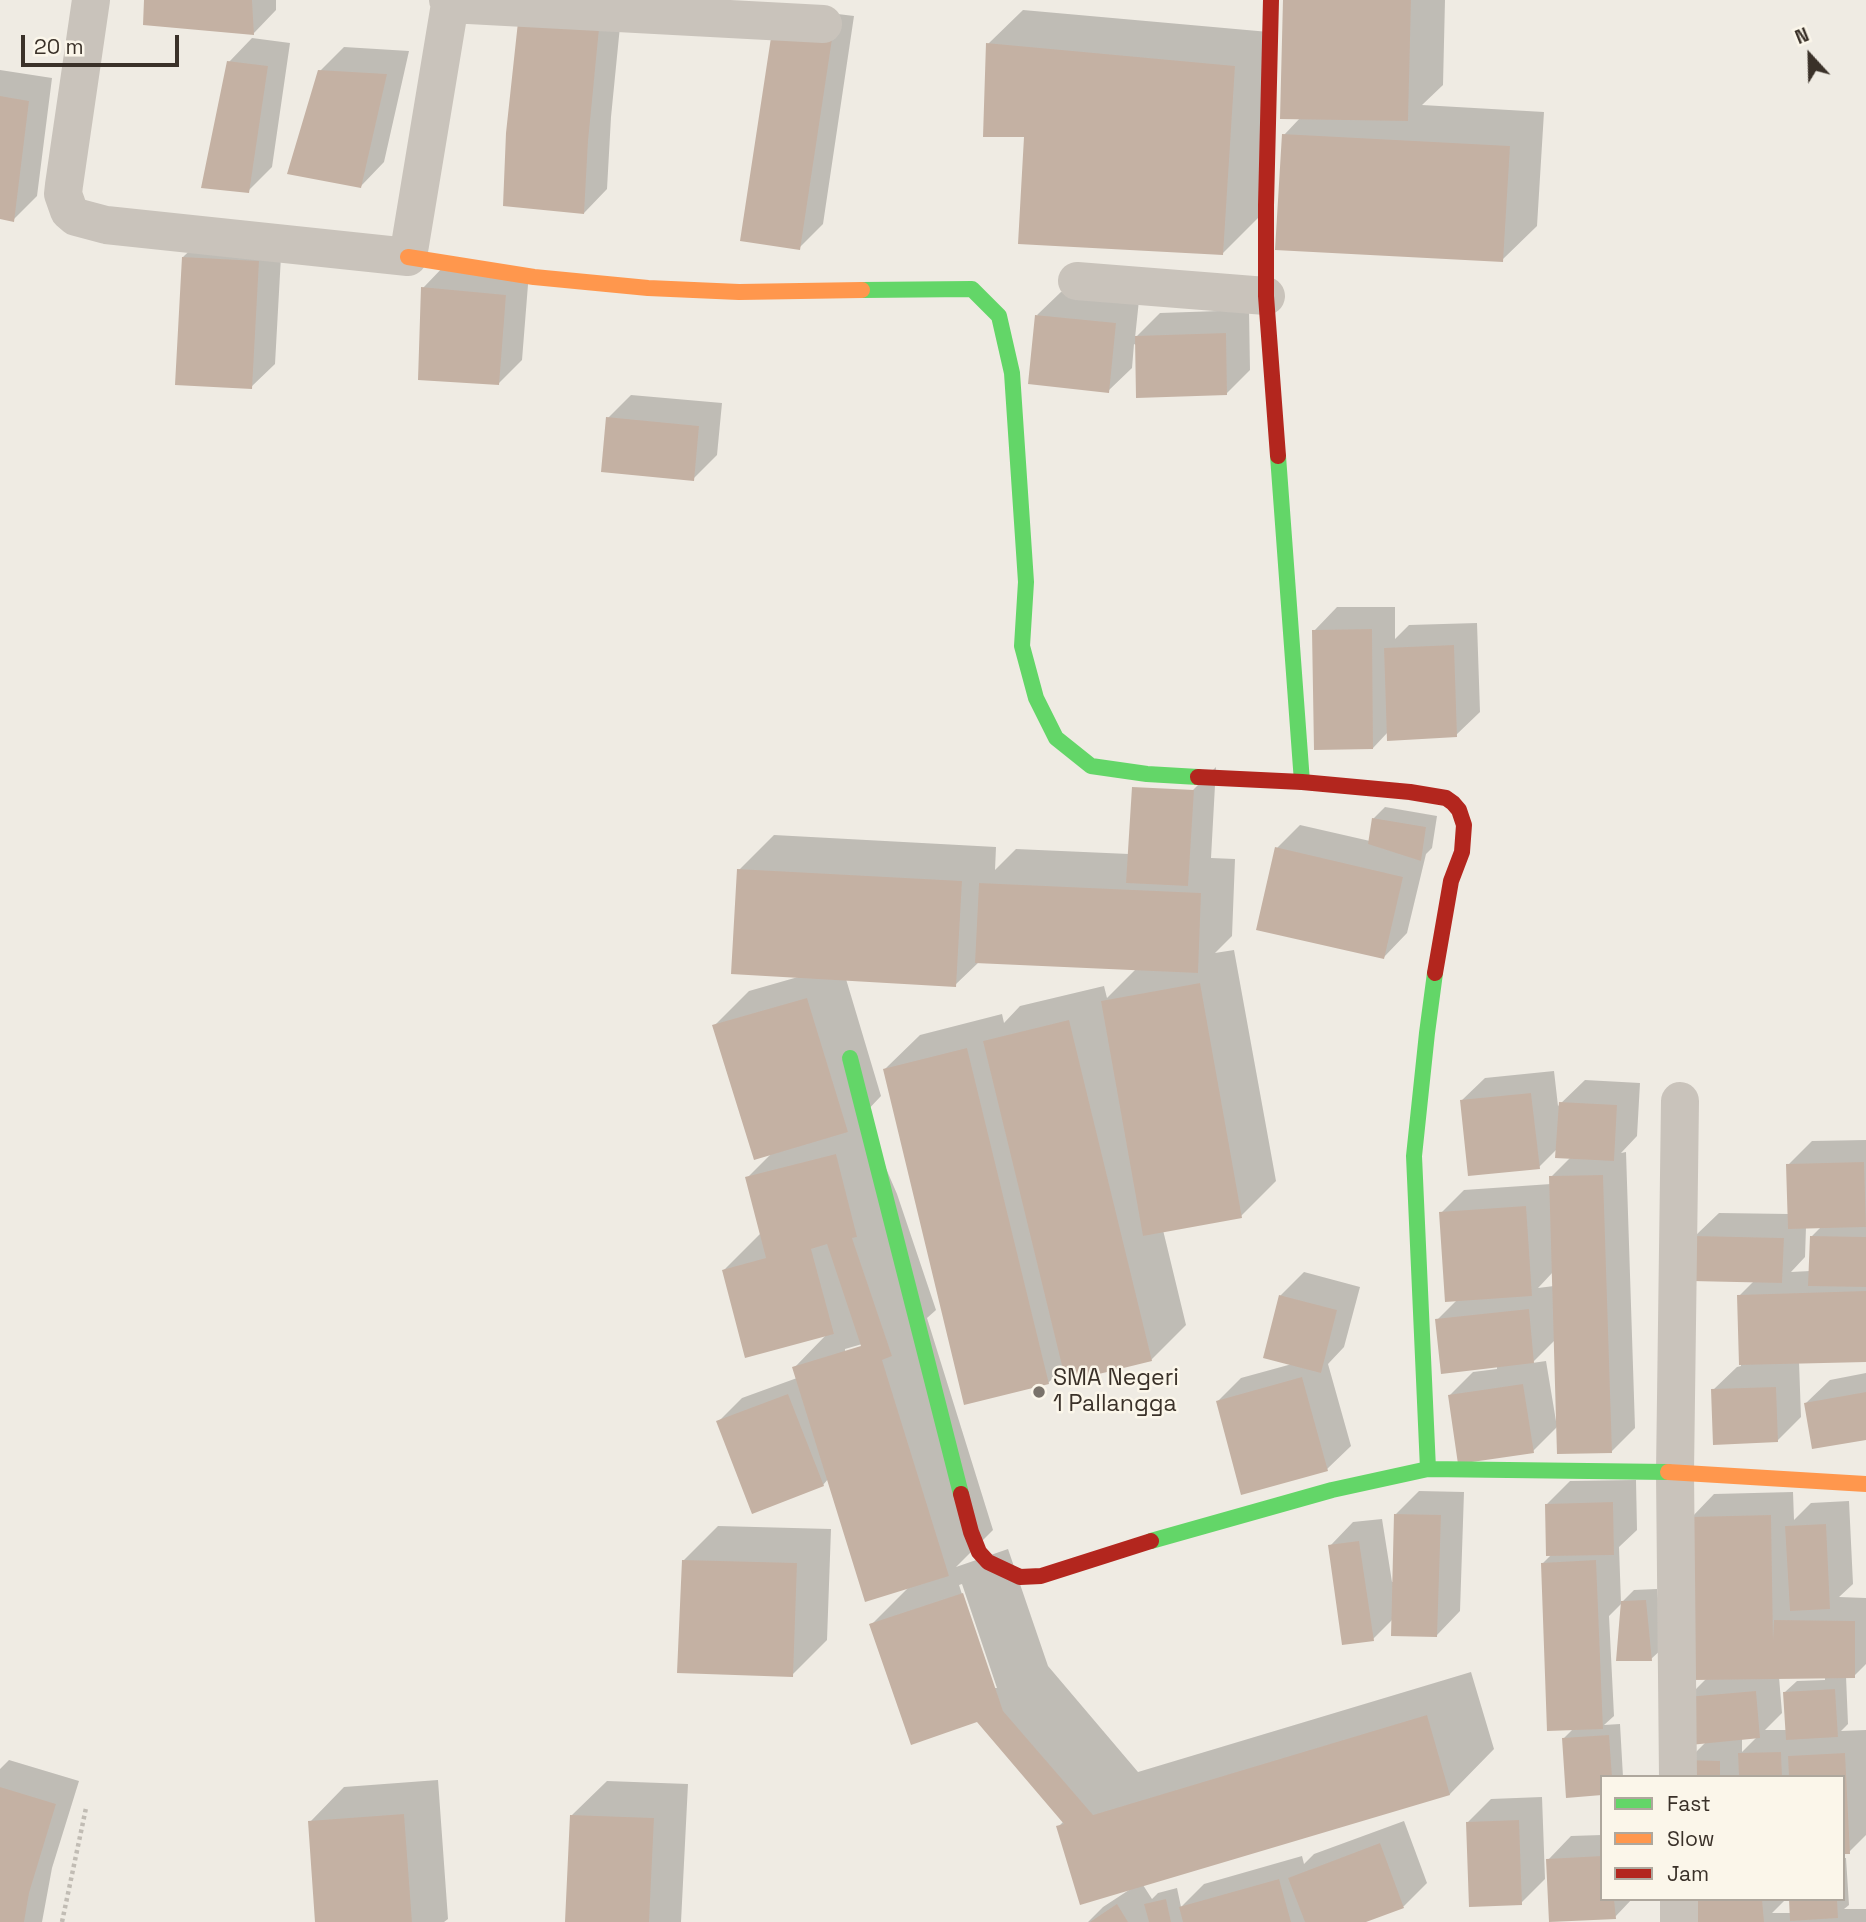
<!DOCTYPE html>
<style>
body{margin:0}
#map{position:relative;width:1866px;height:1922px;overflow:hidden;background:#efebe3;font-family:"Space Grotesk",sans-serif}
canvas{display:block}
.legend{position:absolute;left:1600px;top:1775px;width:245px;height:126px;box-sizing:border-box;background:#fbf6ea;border:2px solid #aea79d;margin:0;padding:9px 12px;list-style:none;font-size:21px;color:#3a3129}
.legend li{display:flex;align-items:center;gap:14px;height:35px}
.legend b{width:35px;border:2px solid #aea79d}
.north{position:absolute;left:1775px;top:21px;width:70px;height:70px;-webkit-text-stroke:5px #fbf6ea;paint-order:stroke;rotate:338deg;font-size:19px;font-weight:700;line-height:28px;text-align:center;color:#3a3129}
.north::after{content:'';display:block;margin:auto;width:24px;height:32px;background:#3a3129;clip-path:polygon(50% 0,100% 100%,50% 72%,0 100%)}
.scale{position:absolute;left:21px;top:35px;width:158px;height:32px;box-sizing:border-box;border:4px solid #3a3129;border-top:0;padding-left:9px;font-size:21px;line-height:24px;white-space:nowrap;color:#3a3129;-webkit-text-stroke:5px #fbf6ea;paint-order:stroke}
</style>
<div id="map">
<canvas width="1866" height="1922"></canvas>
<ul class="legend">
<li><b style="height:9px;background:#63d668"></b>Fast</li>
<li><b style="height:9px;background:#ff974d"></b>Slow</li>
<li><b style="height:9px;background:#b3261e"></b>Jam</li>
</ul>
<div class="north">N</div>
<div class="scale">20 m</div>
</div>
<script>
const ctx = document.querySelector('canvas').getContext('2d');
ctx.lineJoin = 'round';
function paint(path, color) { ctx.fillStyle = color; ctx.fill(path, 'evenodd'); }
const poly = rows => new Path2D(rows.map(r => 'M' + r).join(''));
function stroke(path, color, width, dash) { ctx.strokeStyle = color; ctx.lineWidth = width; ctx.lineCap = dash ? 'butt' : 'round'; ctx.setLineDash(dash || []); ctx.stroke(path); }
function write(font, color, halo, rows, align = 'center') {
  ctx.font = font + ' "Space Grotesk",sans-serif'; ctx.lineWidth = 5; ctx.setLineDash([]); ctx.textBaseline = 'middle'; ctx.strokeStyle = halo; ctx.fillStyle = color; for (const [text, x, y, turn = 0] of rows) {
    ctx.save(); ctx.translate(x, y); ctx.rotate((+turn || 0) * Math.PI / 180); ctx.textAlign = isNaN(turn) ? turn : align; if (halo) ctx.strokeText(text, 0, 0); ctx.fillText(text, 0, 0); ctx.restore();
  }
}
paint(poly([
 [146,0,276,0,276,10,253,34],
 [1285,0,1445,0,1443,85,1422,105,1544,112,1537,226,1502,260,1284,135,1301,117],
 [622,6,611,117,607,189,584,213,520,23],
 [797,9,854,16,823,224,799,248],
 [1023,10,1269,32,1258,218,1223,253,1026,135,988,44],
 [252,38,290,43,272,167,248,191,229,62],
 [344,47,409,51,384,162,361,186,320,71],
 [0,70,52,78,37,196,13,220,0,218],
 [207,234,282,238,275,364,251,387,183,257],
 [446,264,529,272,522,360,498,384,423,288],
 [1061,292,1139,300,1135,338,1160,313,1249,310,1250,370,1227,393,1134,344,1132,368,1108,391,1037,315],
 [631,395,722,403,717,455,693,479,608,418],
 [1337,607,1395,607,1395,639,1409,625,1477,623,1480,712,1456,735,1388,732,1373,748,1314,631],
 [1216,767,1211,858,1235,859,1232,936,1215,953,1234,950,1276,1181,1241,1216,1163,1230,1186,1325,1151,1360,1064,1367,1048,1383,885,1069,920,1035,1002,1014,1004,1023,1020,1006,1104,986,1107,998,1137,968,979,962,955,985,846,979,881,1096,863,1115,897,1194,936,1310,927,1318,993,1530,956,1567,1008,1549,1048,1666,1138,1772,1471,1672,1494,1749,1450,1794,1143,1885,1152,1899,1158,1893,1177,1888,1181,1907,1204,1884,1302,1856,1304,1864,1314,1854,1404,1821,1427,1883,1404,1906,1361,1922,1088,1922,1103,1907,1129,1890,1058,1827,1064,1821,977,1720,871,1625,910,1586,828,1479,823,1485,718,1422,742,1398,797,1378,794,1368,827,1334,724,1270,761,1233,747,1178,772,1153,714,1026,749,991,798,977,739,870,774,835,996,847,995,870,1016,849,1129,854],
 [869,1342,870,1345,845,1353,845,1349],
 [962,1584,997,1688,993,1688,959,1585],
 [1385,807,1437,816,1432,848,1426,854,1407,933,1384,957,1277,848,1300,825,1370,841,1373,819],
 [1554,1071,1558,1106,1585,1080,1640,1083,1637,1136,1621,1153,1626,1152,1635,1428,1612,1451,1558,1426,1533,1451,1449,1396,1473,1372,1497,1369,1497,1365,1437,1320,1457,1300,1441,1213,1464,1190,1551,1184,1551,1177,1571,1157,1558,1148,1539,1167,1461,1101,1485,1078],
 [1553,1272,1554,1286,1538,1288],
 [1556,1339,1558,1421,1556,1421,1546,1361,1532,1363],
 [1866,1140,1866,1224,1865,1226,1866,1226,1866,1360,1799,1362,1801,1417,1777,1441,1713,1390,1737,1367,1741,1366,1739,1296,1755,1280,1695,1236,1719,1213,1789,1214,1788,1165,1812,1141],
 [1822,1226,1811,1237,1810,1271,1791,1272,1805,1257,1806,1227],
 [1304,1272,1360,1287,1344,1347,1328,1364,1351,1446,1327,1469,1218,1401,1241,1378,1292,1364,1280,1296],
 [1866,1373,1866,1438,1806,1403,1830,1380],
 [1636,1480,1637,1530,1619,1547,1621,1603,1634,1590,1657,1589,1663,1648,1651,1659,1623,1602,1609,1616,1614,1716,1604,1725,1620,1724,1623,1777,1602,1777,1564,1738,1574,1728,1542,1564,1552,1554,1547,1504,1570,1481],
 [1419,1491,1464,1492,1460,1611,1437,1635,1393,1619,1373,1639,1330,1546,1353,1522,1382,1519,1392,1582,1394,1582,1395,1515],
 [1793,1492,1794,1520,1811,1503,1849,1501,1853,1584,1839,1597,1866,1598,1866,1664,1854,1676,1846,1676,1848,1724,1841,1731,1866,1730,1866,1835,1849,1852,1843,1777,1687,1777,1687,1761,1707,1741,1687,1698,1707,1678,1691,1518,1714,1494],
 [1825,1676,1825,1680,1797,1681,1785,1692,1787,1730,1765,1730,1782,1713,1779,1677],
 [1758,1736,1742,1752,1742,1738],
 [718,1526,831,1529,827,1640,792,1675,683,1561],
 [9,1760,79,1781,52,1868,42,1922,0,1922,0,1769],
 [438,1780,448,1919,444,1922,317,1922,310,1822,344,1787],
 [607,1781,688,1784,681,1922,566,1922,572,1815],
 [1542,1797,1545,1879,1521,1903,1468,1822,1491,1799],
 [1602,1835,1602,1899,1632,1899,1615,1917,1548,1860,1571,1836],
 [1843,1858,1846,1858,1849,1905,1844,1909,1866,1909,1866,1922,1694,1922,1693,1899,1786,1899,1772,1913,1792,1913,1791,1899,1843,1899]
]), '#0003');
paint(poly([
 [144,0,252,0,254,35,143,25],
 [1283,0,1411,0,1408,121,1280,119],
 [518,22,599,29,588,141,584,214,503,206,506,133],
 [772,31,832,39,800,250,740,241],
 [986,43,1235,66,1223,255,1018,244,1024,137,983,137],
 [227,61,268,66,249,193,201,188],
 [318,70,387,74,361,188,287,174],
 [0,96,29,101,14,222,0,219],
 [1282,134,1510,146,1503,262,1275,250],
 [182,257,259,261,252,389,175,385],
 [421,287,506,295,499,385,418,380],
 [1035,315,1116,323,1109,393,1028,384],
 [1226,333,1227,395,1136,398,1135,336],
 [606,417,699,426,694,481,601,472],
 [1372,629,1373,749,1314,750,1312,630],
 [1454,645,1457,737,1387,741,1384,648],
 [1132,787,1194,790,1188,886,1126,883],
 [1372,818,1426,827,1421,861,1368,844],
 [1275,847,1403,877,1384,959,1256,930],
 [737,869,962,881,956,987,731,974],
 [979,883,1201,893,1198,973,975,963],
 [1200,983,1242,1218,1143,1236,1101,1001],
 [807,998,848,1132,754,1160,712,1025],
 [1069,1020,1152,1361,1066,1382,983,1041],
 [967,1048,1049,1384,964,1405,883,1069],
 [1531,1093,1540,1169,1468,1176,1460,1100],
 [1559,1102,1617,1105,1614,1161,1555,1158],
 [836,1154,857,1237,852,1238,892,1356,882,1360,949,1576,865,1602,792,1367,861,1346,827,1244,811,1249,834,1334,745,1358,722,1270,766,1258,745,1177],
 [1864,1162,1866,1227,1788,1229,1786,1164],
 [1603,1175,1612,1453,1557,1454,1549,1176],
 [1526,1206,1532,1296,1445,1302,1439,1212],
 [1693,1236,1784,1238,1782,1283,1692,1281],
 [1810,1236,1866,1237,1866,1287,1808,1286],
 [1866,1291,1866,1362,1739,1365,1737,1295],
 [1279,1295,1337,1310,1321,1373,1263,1358],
 [1529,1309,1534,1363,1441,1374,1435,1319],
 [1302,1377,1328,1471,1241,1495,1216,1401],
 [1523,1384,1534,1453,1458,1464,1448,1395],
 [1776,1387,1778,1442,1713,1445,1711,1389],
 [1866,1392,1866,1440,1812,1449,1804,1403],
 [788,1394,824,1486,752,1514,716,1421],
 [1613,1502,1614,1555,1546,1556,1545,1504],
 [1394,1514,1441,1515,1437,1637,1391,1636],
 [1771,1515,1773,1640,1774,1620,1855,1621,1855,1678,1693,1680,1689,1517],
 [1826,1524,1830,1609,1790,1611,1785,1526],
 [1359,1541,1374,1641,1342,1645,1328,1545],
 [682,1560,797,1563,793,1677,677,1673],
 [1596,1560,1603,1729,1547,1731,1541,1563],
 [963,1593,1003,1711,1093,1815,1427,1715,1450,1795,1080,1905,1056,1826,1064,1824,977,1722,911,1745,869,1624],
 [1646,1600,1652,1661,1616,1661,1621,1601],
 [1835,1689,1838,1737,1786,1740,1783,1692],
 [1756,1691,1760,1738,1690,1745,1686,1697],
 [1609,1735,1612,1777,1602,1777,1602,1795,1566,1798,1562,1738],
 [1781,1752,1782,1777,1739,1777,1738,1753],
 [1845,1753,1850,1854,1843,1854,1843,1777,1789,1777,1788,1756],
 [1686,1760,1720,1761,1720,1777,1686,1777],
 [0,1787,56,1804,29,1893,24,1922,0,1922],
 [404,1814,412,1922,315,1922,308,1821],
 [570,1815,654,1818,649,1922,565,1922],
 [1519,1820,1522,1905,1469,1907,1466,1822],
 [1380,1843,1404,1908,1366,1922,1305,1922,1288,1878],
 [1602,1856,1602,1899,1614,1899,1616,1919,1549,1922,1546,1859],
 [1279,1879,1291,1922,1183,1922,1179,1907],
 [1166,1899,1171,1922,1149,1922,1144,1904],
 [1691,1899,1762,1899,1764,1922,1692,1922],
 [1789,1899,1837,1899,1838,1918,1790,1921],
 [1117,1904,1128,1922,1090,1922]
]), '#c4b1a3');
stroke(poly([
 [62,1922,86,1808]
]), '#c1bcb4', 4.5, [3.5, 3.5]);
stroke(poly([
 [91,0,64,185,63,194,69,211,76,217,106,225,408,257,450,4,448,0],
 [450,4,823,24],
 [1077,281,1266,296],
 [1678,1777,1675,1472,1680,1101],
 [1679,1899,1679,1922]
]), '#c9c3bb', 38);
stroke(poly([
 [862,290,972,289,999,316,1012,373,1026,582,1022,646,1036,698,1056,738,1091,766,1147,774,1198,777],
 [1278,456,1302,782],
 [850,1058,961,1494],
 [1428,1469,1414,1156,1427,1033,1435,973],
 [1151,1541,1332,1490,1428,1469,1668,1472]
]), '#63d668', 16);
stroke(poly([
 [408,257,534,277,648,288,739,292,862,290],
 [1668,1472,1866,1484]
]), '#ff974d', 16);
stroke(poly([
 [1271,0,1266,205,1266,296,1278,456],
 [1198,777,1302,782,1410,792,1446,798,1453,803,1459,810,1464,825,1462,852,1451,881,1435,973],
 [961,1494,971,1532,979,1552,988,1562,1020,1577,1041,1576,1151,1541]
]), '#b3261e', 16);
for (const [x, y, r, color] of [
 [1039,1392,7,"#79726a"]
]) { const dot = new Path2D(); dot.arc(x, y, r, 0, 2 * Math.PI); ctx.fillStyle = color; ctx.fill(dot); stroke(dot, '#fbf6ea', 2.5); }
write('23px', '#3a3129', '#fbf6ea', [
 ["SMA Negeri",1053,1379],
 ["1 Pallangga",1053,1405]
], 'left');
</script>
